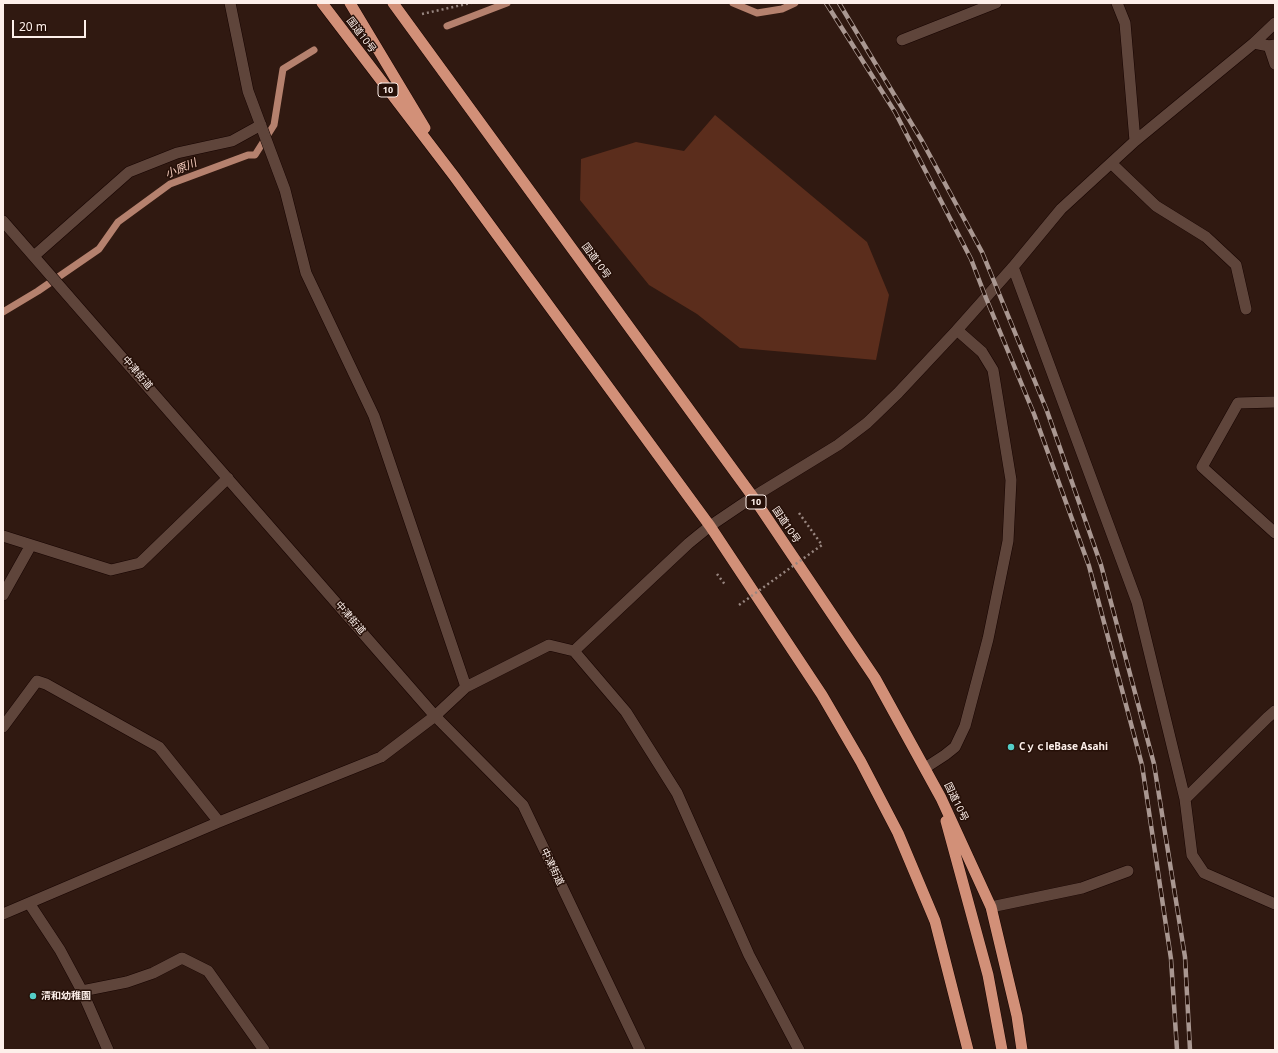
<!DOCTYPE html>
<meta charset="utf-8">
<style>
body{margin:0}
#map{position:relative;width:1278px;height:1053px;overflow:hidden;background:#301911;font-family:"Noto Sans",sans-serif}
canvas{display:block}
.frame{position:absolute;inset:0;border:4px solid #fdefea;pointer-events:none}
.scale{position:absolute;left:12px;top:20px;width:74px;height:18px;box-sizing:border-box;border:2px solid #fdefea;border-top:0;padding-left:5px;font-size:12px;line-height:14px;white-space:nowrap;color:#fdefea;-webkit-text-stroke:3px #261008;paint-order:stroke}
</style>
<div id="map">
<canvas width="1278" height="1053"></canvas>
<div class="frame"></div>
<div class="scale">20 m</div>
</div>
<script>
const ctx = document.querySelector('canvas').getContext('2d');
ctx.lineJoin = 'round';
function paint(path, color) { ctx.fillStyle = color; ctx.fill(path, 'evenodd'); }
const poly = rows => new Path2D(rows.map(r => 'M' + r).join(''));
function stroke(path, color, width, dash) { ctx.strokeStyle = color; ctx.lineWidth = width; ctx.lineCap = dash ? 'butt' : 'round'; ctx.setLineDash(dash || []); ctx.stroke(path); }
function write(font, color, halo, rows, align = 'center') {
  ctx.font = font + ' "Noto Sans","Noto Sans JP",sans-serif'; ctx.lineWidth = 3; ctx.setLineDash([]); ctx.textBaseline = 'middle'; ctx.strokeStyle = halo; ctx.fillStyle = color; for (const [text, x, y, turn = 0] of rows) {
    ctx.save(); ctx.translate(x, y); ctx.rotate((+turn || 0) * Math.PI / 180); ctx.textAlign = isNaN(turn) ? turn : align; if (halo) ctx.strokeText(text, 0, 0); ctx.fillText(text, 0, 0); ctx.restore();
  }
}
paint(poly([
 [715,115,867,242,889,295,876,360,740,348,697,314,649,285,580,200,581,159,636,142,684,151]
]), '#5b2d1c');
stroke(poly([
 [733,3,757,13,782,9,795,3],
 [447,26,507,3],
 [3,312,38,291,99,249,118,222,170,184,248,155,255,155,274,125,283,69,314,50]
]), '#b5816e', 7);
const service = poly([
 [991,907,1082,888,1128,871]
]);
const minor = poly([
 [230,3,248,91,285,190,306,273,374,416,466,687],
 [1117,3,1125,23,1135,141],
 [902,40,996,3],
 [1254,43,1269,46,1275,45],
 [1269,46,1275,64],
 [1111,163,1156,206,1206,237,1236,265,1246,309],
 [3,221,435,716,523,805,640,1050],
 [34,256,129,172,177,153,232,141,261,125],
 [1013,267,1137,602,1185,799,1192,855,1204,873,1275,904],
 [1275,402,1238,403,1202,467,1275,533],
 [3,536,111,570,140,563,228,478],
 [3,595,31,545],
 [574,651,626,712,677,793,749,955,799,1050],
 [3,727,37,681,46,684,159,747,219,822],
 [925,768,945,755,955,747,965,726,988,639,1008,541,1011,480,993,370,982,352,957,330],
 [1185,799,1267,718,1275,711],
 [29,903,60,950,82,991,108,1050],
 [3,914,219,822,381,757,435,716,466,687,549,645,574,651,689,543,710,526,753,497,838,445,867,423,898,393,957,330,1013,267,1061,209,1135,141,1254,43,1275,23],
 [82,991,127,982,153,973,182,958,208,971,264,1050]
]);
const trunk = poly([
 [322,3,454,176,710,526,822,695,861,762,898,833,935,921,968,1050],
 [350,3,425,128],
 [393,3,753,497,875,678,941,798,991,907,1017,1016,1022,1050],
 [946,821,988,975,1002,1050]
]);
stroke(service, '#170401', 12);
stroke(minor, '#170401', 12);
stroke(trunk, '#170401', 12);
stroke(poly([
 [422,14,471,3],
 [799,513,822,545],
 [717,574,726,586]
]), '#988680', 2.5, [2, 3]);
stroke(service, '#5f453b', 11);
stroke(minor, '#5f453b', 11);
stroke(trunk, '#d29078', 11);
const rail = poly([
 [826,3,895,112,971,259,986,298,1034,414,1089,566,1142,765,1171,959,1177,1050],
 [839,3,922,141,982,252,1047,411,1101,565,1154,764,1185,957,1190,1050]
]);
stroke(rail, '#a99791', 4.5);
stroke(rail, '#261008', 3, [9]);
stroke(poly([
 [739,605,822,545]
]), '#988680', 2.5, [2, 3]);
for (const [x, y, r, color] of [
 [1011,747,4,"#54cdc7"],
 [33,996,4,"#54cdc7"]
]) { const dot = new Path2D(); dot.arc(x, y, r, 0, 2 * Math.PI); ctx.fillStyle = color; ctx.fill(dot); stroke(dot, '#261008', 1.5); }
for (const [x, y, w] of [
 [388,90,20],
 [756,502,20]
]) { const box = new Path2D(); box.roundRect(x - w / 2, y - 7, w, 14, 3); ctx.fillStyle = '#261008'; ctx.fill(box); stroke(box, '#fdefea', 1); }
write('bold 9px', '#fdefea', null, [
 ["10",388,90],
 ["10",756,502]
]);
write('10px', '#fdefea', '#261008', [
 ["国道10号",361,35,53],
 ["国道10号",596,261,54],
 ["中津街道",137,373,49],
 ["国道10号",786,525,56],
 ["中津街道",350,618,49],
 ["国道10号",956,802,64],
 ["中津街道",552,867,64]
]);
write('bold 10px', '#fdefea', '#261008', [
 ["CｙｃleBase Asahi",1019,747],
 ["清和幼稚園",41,996]
], 'left');
write('italic 11px', '#fdd3c4', '#261008', [
 ["小原川",181,169,-23]
]);
</script>
